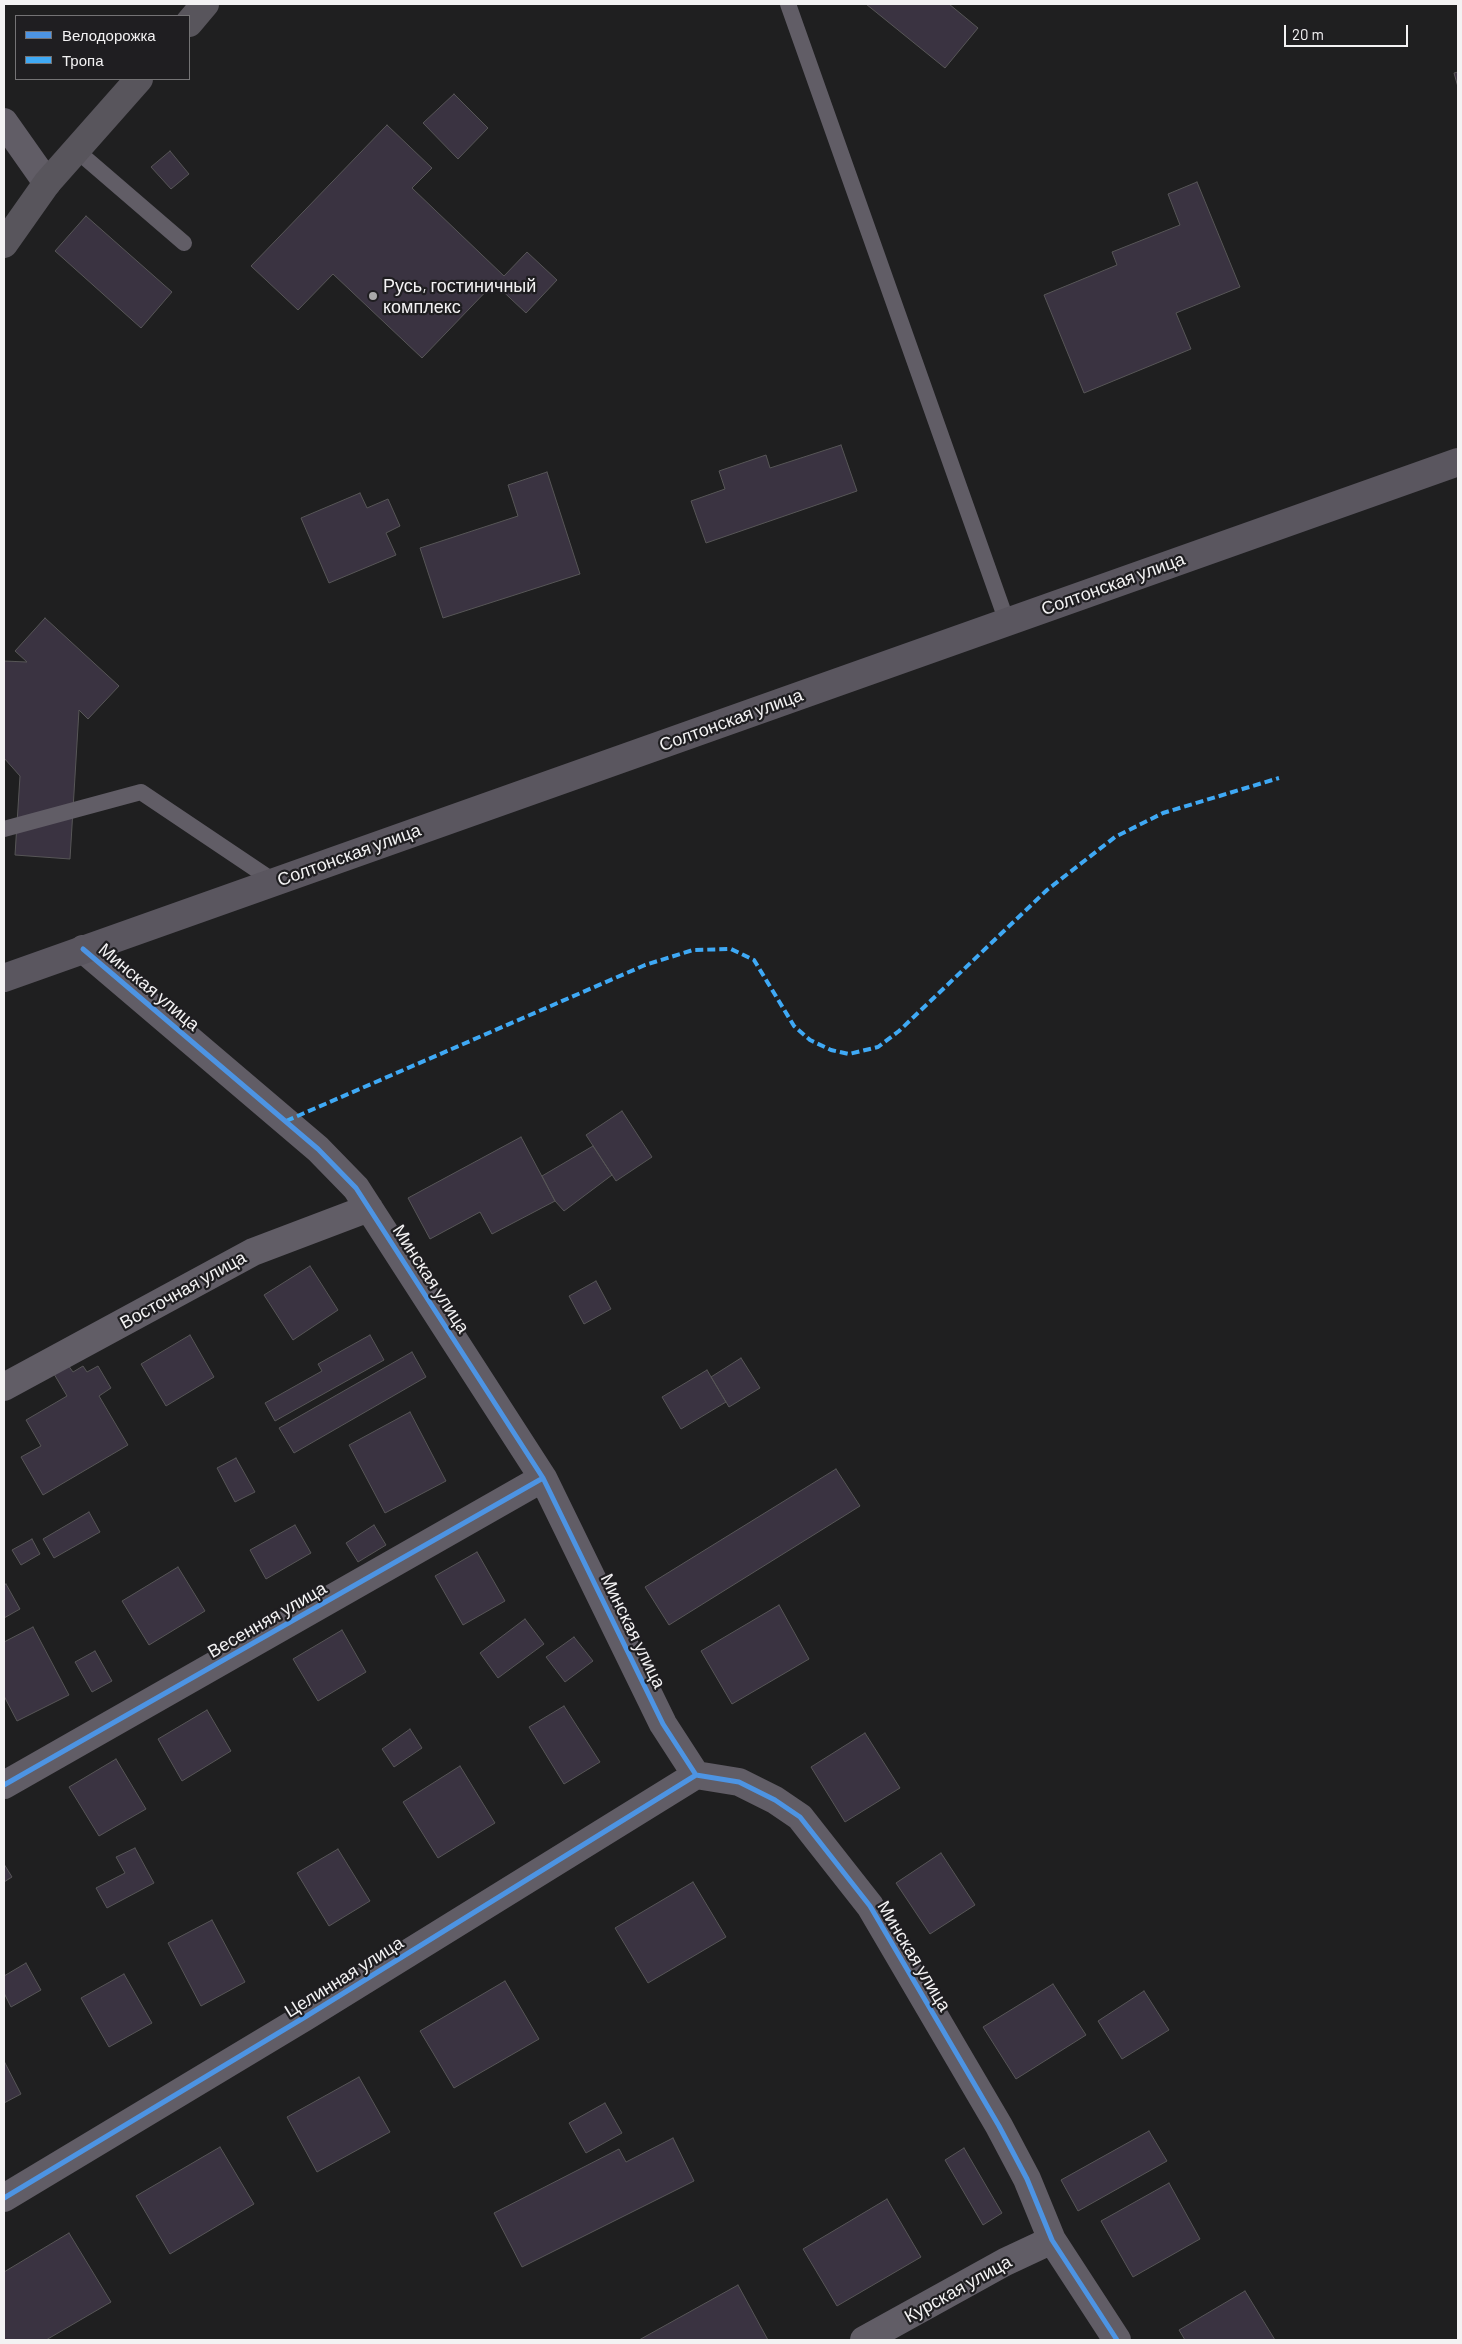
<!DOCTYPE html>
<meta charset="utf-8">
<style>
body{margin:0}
#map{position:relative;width:1462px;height:2344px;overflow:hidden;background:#1f1f20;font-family:Barlow,sans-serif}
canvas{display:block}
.frame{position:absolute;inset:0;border:5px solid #f3f2f3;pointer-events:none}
.legend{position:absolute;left:15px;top:15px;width:175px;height:65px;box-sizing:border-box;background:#1f1e21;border:1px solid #747375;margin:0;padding:6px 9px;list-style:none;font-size:15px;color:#f3f2f3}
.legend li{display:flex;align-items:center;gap:10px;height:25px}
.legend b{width:25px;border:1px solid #747375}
.scale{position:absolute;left:1284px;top:25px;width:124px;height:22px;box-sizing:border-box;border:2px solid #f3f2f3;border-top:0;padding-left:6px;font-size:15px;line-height:18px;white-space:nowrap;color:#f3f2f3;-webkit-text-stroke:4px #1f1e21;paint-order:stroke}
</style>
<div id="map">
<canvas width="1462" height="2344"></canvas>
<div class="frame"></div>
<ul class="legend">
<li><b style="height:6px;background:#4d94e3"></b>Велодорожка</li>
<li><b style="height:6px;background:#3fa9f5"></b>Тропа</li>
</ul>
<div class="scale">20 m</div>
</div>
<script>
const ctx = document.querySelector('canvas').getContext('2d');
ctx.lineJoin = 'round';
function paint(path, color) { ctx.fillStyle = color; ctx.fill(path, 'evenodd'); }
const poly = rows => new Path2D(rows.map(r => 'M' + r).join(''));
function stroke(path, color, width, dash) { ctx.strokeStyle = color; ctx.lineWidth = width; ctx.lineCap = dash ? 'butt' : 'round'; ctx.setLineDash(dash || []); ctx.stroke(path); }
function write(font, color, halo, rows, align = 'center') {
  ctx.font = font + ' Barlow,sans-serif'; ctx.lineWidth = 4.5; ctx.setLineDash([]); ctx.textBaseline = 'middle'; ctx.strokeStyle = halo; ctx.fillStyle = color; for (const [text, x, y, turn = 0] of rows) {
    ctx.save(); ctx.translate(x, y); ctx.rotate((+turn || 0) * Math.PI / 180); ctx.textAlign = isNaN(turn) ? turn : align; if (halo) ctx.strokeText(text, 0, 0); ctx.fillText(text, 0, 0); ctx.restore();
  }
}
const building = poly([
 [866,4,949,4,978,28,945,68,866,4],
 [1458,72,1458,87,1454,73,1458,72],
 [454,94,488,128,458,159,423,123,454,94],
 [387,125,432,168,412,188,504,276,527,252,557,280,526,313,494,283,422,358,333,274,298,310,251,266,387,125],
 [170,151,189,174,171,189,151,167,170,151],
 [1197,182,1240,287,1176,313,1191,349,1084,393,1044,295,1117,265,1112,252,1180,225,1168,194,1197,182],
 [86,216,172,292,141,328,55,251,86,216],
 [841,445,857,491,706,543,691,501,725,489,719,471,766,455,770,468,841,445],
 [547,472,580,574,443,618,420,548,518,516,508,485,547,472],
 [360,493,367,508,388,499,400,526,386,533,396,555,329,583,301,518,360,493],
 [45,618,119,686,88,719,79,710,70,859,15,855,20,776,4,758,4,661,27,662,15,651,45,618],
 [622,1111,652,1157,616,1181,586,1135,622,1111],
 [521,1137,555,1201,492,1234,480,1212,430,1239,408,1198,521,1137],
 [593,1146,612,1175,564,1211,555,1201,542,1176,593,1146],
 [310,1266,338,1310,293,1340,264,1295,310,1266],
 [596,1281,611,1309,584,1324,569,1296,596,1281],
 [190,1335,214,1377,166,1406,141,1364,190,1335],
 [370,1335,384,1360,275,1421,265,1403,322,1371,318,1364,370,1335],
 [412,1352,426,1377,294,1453,279,1428,412,1352],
 [741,1358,760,1388,729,1407,711,1377,741,1358],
 [68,1365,73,1372,83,1366,87,1372,98,1366,111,1388,99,1396,128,1445,43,1495,21,1457,41,1446,26,1420,67,1396,54,1374,68,1365],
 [707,1370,726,1402,681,1429,662,1397,707,1370],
 [410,1412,446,1481,385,1513,349,1445,410,1412],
 [236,1458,255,1492,235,1502,217,1468,236,1458],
 [836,1469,860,1506,669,1625,645,1587,836,1469],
 [89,1512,100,1532,54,1558,43,1539,89,1512],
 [295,1525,311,1553,266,1579,250,1550,295,1525],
 [374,1525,386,1545,358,1562,346,1543,374,1525],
 [32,1539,40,1554,21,1565,12,1550,32,1539],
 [477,1552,505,1601,463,1625,435,1576,477,1552],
 [178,1567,205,1611,149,1645,122,1601,178,1567],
 [6,1584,20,1609,4,1618,4,1585,6,1584],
 [779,1605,809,1659,732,1704,701,1651,779,1605],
 [525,1619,544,1644,498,1678,480,1653,525,1619],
 [33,1627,69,1695,17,1721,4,1696,4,1642,33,1627],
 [342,1630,366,1672,318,1701,293,1659,342,1630],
 [574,1637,593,1661,565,1682,546,1657,574,1637],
 [95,1651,112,1681,92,1692,75,1662,95,1651],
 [564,1706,600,1762,564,1784,529,1727,564,1706],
 [207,1710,231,1751,182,1781,158,1739,207,1710],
 [410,1729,422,1748,394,1767,382,1749,410,1729],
 [865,1733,900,1788,845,1822,811,1767,865,1733],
 [116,1759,146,1809,99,1836,69,1787,116,1759],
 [460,1766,495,1823,438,1858,403,1802,460,1766],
 [135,1848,154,1883,107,1908,96,1888,125,1873,116,1857,135,1848],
 [338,1849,370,1901,329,1926,297,1873,338,1849],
 [941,1853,975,1905,930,1934,896,1883,941,1853],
 [4,1864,12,1877,4,1882,4,1864],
 [693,1882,726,1937,648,1983,615,1928,693,1882],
 [212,1920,245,1982,201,2006,168,1943,212,1920],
 [26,1963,41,1990,11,2007,4,1993,4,1976,26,1963],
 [124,1974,152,2023,109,2047,81,1998,124,1974],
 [505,1981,539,2039,454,2088,420,2031,505,1981],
 [1053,1984,1086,2035,1016,2079,983,2027,1053,1984],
 [1144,1991,1169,2030,1122,2059,1098,2021,1144,1991],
 [4,2061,21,2094,4,2103,4,2061],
 [359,2077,390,2132,317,2172,287,2117,359,2077],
 [605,2103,622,2133,586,2153,569,2123,605,2103],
 [1149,2131,1167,2161,1078,2211,1061,2180,1149,2131],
 [673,2138,694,2181,522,2267,494,2213,619,2149,626,2162,673,2138],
 [220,2147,254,2204,170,2254,136,2196,220,2147],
 [964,2148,1002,2213,983,2225,945,2160,964,2148],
 [1169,2183,1200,2239,1133,2277,1101,2221,1169,2183],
 [887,2199,921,2257,837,2306,803,2249,887,2199],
 [69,2233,111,2302,46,2340,4,2340,4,2272,69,2233],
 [738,2285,768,2340,639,2340,738,2285],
 [1245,2291,1275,2340,1185,2340,1179,2330,1245,2291]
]);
paint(building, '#3a3341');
stroke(building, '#575657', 1);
stroke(poly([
 [788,4,1007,622],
 [76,150,184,243],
 [4,829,141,792,275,882]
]), '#615d66', 16);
stroke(poly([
 [4,122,47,183],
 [83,949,318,1149,356,1188,543,1478,663,1724,696,1775,739,1782,775,1800,800,1817,870,1906,999,2126,1027,2179,1052,2240,1117,2340],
 [4,1387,253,1252,369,1208],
 [4,1785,543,1478],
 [4,2198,305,2017,696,1775],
 [864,2340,1005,2262,1052,2240]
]), '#615d66', 28);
stroke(poly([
 [4,978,1458,462]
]), '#5a565f', 28);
stroke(poly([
 [189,23,205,4],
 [4,244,47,183,139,79]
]), '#58555c', 28);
stroke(poly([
 [286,1121,645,965,693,950,731,949,754,960,794,1026,810,1040,831,1050,849,1054,878,1047,899,1031,1047,890,1115,837,1163,813,1279,778]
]), '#3fa9f5', 4, [8, 4]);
stroke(poly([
 [83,949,318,1149,356,1188,543,1478,663,1724,696,1775,739,1782,775,1800,800,1817,870,1906,999,2126,1027,2179,1052,2240,1117,2340],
 [4,1785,543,1478],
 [4,2198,305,2017,696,1775]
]), '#4d94e3', 5);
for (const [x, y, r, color] of [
 [373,296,5,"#a9a8a9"]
]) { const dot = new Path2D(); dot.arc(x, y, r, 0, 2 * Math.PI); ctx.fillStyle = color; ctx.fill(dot); stroke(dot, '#1f1e21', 2); }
write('18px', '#f3f2f3', '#1f1e21', [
 ["Русь, гостиничный",383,286],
 ["комплекс",383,307]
], 'left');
write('18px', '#f3f2f3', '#1f1e21', [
 ["Солтонская улица",1113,584,-20],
 ["Солтонская улица",731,720,-20],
 ["Солтонская улица",349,855,-20],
 ["Минская улица",149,987,40],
 ["Минская улица",431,1279,57],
 ["Восточная улица",183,1290,-29],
 ["Весенняя улица",267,1620,-30],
 ["Минская улица",633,1631,64],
 ["Минская улица",914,1956,59],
 ["Целинная улица",344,1977,-32],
 ["Курская улица",958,2289,-29]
]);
</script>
